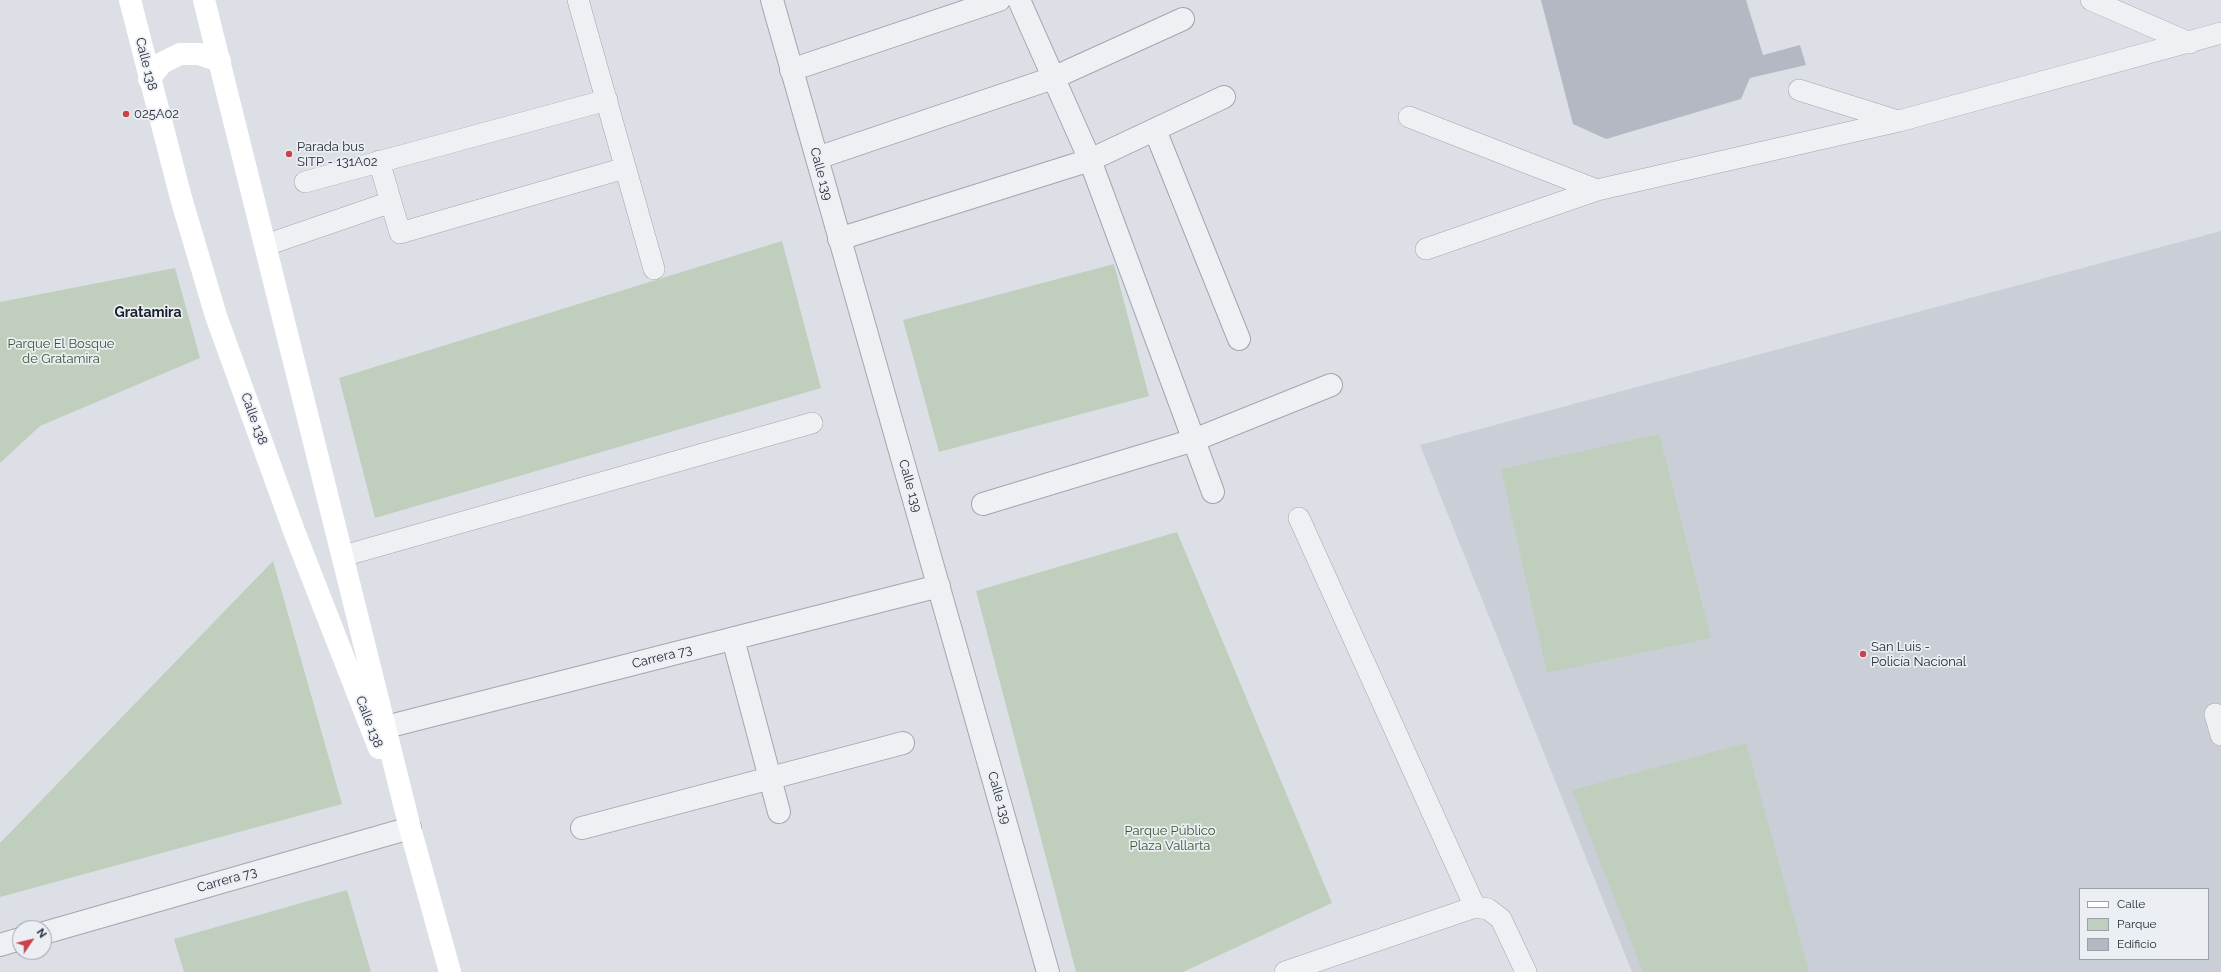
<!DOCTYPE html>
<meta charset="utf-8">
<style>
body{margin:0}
#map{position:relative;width:2221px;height:972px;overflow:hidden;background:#dcdfe5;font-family:Raleway,sans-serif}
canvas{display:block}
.legend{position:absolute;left:2079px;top:888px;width:130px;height:72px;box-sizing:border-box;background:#ebeef3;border:1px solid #9ca0a9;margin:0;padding:5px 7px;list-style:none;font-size:12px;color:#262c3b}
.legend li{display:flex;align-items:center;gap:8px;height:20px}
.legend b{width:20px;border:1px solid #9ca0a9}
.north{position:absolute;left:12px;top:920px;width:40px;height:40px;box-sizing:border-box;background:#ebeef3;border:1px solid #9ca0a9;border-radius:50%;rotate:55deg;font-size:11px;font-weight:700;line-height:16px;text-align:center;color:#262c3b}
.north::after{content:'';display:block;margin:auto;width:14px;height:18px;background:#c7444d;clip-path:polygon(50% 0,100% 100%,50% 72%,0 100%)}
</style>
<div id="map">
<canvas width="2221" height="972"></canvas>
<ul class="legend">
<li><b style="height:5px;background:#fff"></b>Calle</li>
<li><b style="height:11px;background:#c0cfbd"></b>Parque</li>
<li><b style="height:11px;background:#b3b8c2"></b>Edificio</li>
</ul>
<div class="north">N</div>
</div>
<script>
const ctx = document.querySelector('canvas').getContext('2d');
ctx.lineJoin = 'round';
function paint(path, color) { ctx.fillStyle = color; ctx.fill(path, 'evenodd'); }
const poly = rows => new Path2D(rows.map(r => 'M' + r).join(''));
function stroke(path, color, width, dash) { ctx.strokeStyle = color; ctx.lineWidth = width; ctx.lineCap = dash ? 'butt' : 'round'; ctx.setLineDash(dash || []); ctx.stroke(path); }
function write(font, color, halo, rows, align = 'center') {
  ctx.font = font + ' Raleway,sans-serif'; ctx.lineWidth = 3.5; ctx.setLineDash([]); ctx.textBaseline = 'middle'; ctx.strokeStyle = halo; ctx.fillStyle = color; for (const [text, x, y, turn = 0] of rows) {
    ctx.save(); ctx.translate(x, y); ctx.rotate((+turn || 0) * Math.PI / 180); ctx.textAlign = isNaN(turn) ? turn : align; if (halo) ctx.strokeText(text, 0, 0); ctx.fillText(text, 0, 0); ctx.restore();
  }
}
paint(poly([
 [2221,231,2221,972,1632,972,1420,445],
 [2080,889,2208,889,2208,959,2080,959]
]), '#caced7');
paint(poly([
 [782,241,821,388,375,518,339,378],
 [1114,264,1149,396,939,452,903,320],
 [175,268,200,358,40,426,0,463,0,302],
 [1659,434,1711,638,1547,673,1501,469],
 [1177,532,1332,903,1183,972,1076,972,976,591],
 [273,561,342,804,0,897,0,843],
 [1746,743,1809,972,1643,972,1572,790],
 [347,890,371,972,184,972,174,939]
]), '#c0cfbd');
paint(poly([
 [1541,0,1746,0,1763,55,1800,45,1806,65,1750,78,1741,99,1606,139,1573,124]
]), '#b3b8c2');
const service = poly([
 [578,0,654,269],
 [2091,0,2190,43],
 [1799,90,1898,121],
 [1409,117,1597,190],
 [379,161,400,233,625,168],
 [305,182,607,100],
 [266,245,391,202],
 [1426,249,1597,190,1899,121,2221,33],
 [1299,518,1475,907],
 [343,556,812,423],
 [2215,714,2221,735],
 [1285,972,1475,907,1488,909,1501,919,1526,972]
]);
const minor = poly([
 [772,0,1048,972],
 [1019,0,1090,160,1213,492],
 [791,70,999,0],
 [1155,130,1239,339],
 [817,158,1053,78,1183,19],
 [839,239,1090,160,1224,97],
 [983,504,1194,440,1331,385],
 [733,639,779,812],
 [386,727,939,586],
 [582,828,903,743],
 [44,933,410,828],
 [0,945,20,939]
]);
stroke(service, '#a2a6af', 22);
stroke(minor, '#a2a6af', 24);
stroke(service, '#eef0f4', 21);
stroke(minor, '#eef0f4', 22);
stroke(poly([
 [130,0,181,198,216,316,294,531,379,748],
 [204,0,410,828,450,972],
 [149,79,162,63,180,54,199,54,220,61]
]), '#fff', 22);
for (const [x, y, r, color] of [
 [126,114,4,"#c7444d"],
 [289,154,4,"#c7444d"],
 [1863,654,4,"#c7444d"]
]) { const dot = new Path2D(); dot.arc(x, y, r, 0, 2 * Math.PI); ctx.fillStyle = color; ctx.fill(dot); stroke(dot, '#ebeef3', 1.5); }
write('13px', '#262c3b', '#ebeef3', [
 ["Calle 138",146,64,76],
 ["Calle 139",821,174,75],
 ["Calle 138",254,419,70],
 ["Calle 139",910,486,74],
 ["Carrera 73",662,657,-14],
 ["Calle 138",369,722,69],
 ["Calle 139",999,798,74],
 ["Carrera 73",227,880,-16]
]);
write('13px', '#262c3b', '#ebeef3', [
 ["025A02",134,114],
 ["Parada bus",297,147],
 ["SITP - 131A02",297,162],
 ["San Luis -",1871,647],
 ["Policía Nacional",1871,662]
], 'left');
write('13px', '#385634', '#ebeef3', [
 ["Parque El Bosque",61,344],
 ["de Gratamira",61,359],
 ["Parque Público",1170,831],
 ["Plaza Vallarta",1170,846]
]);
write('bold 14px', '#191e2b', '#ebeef3', [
 ["Gratamira",148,313]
]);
</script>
